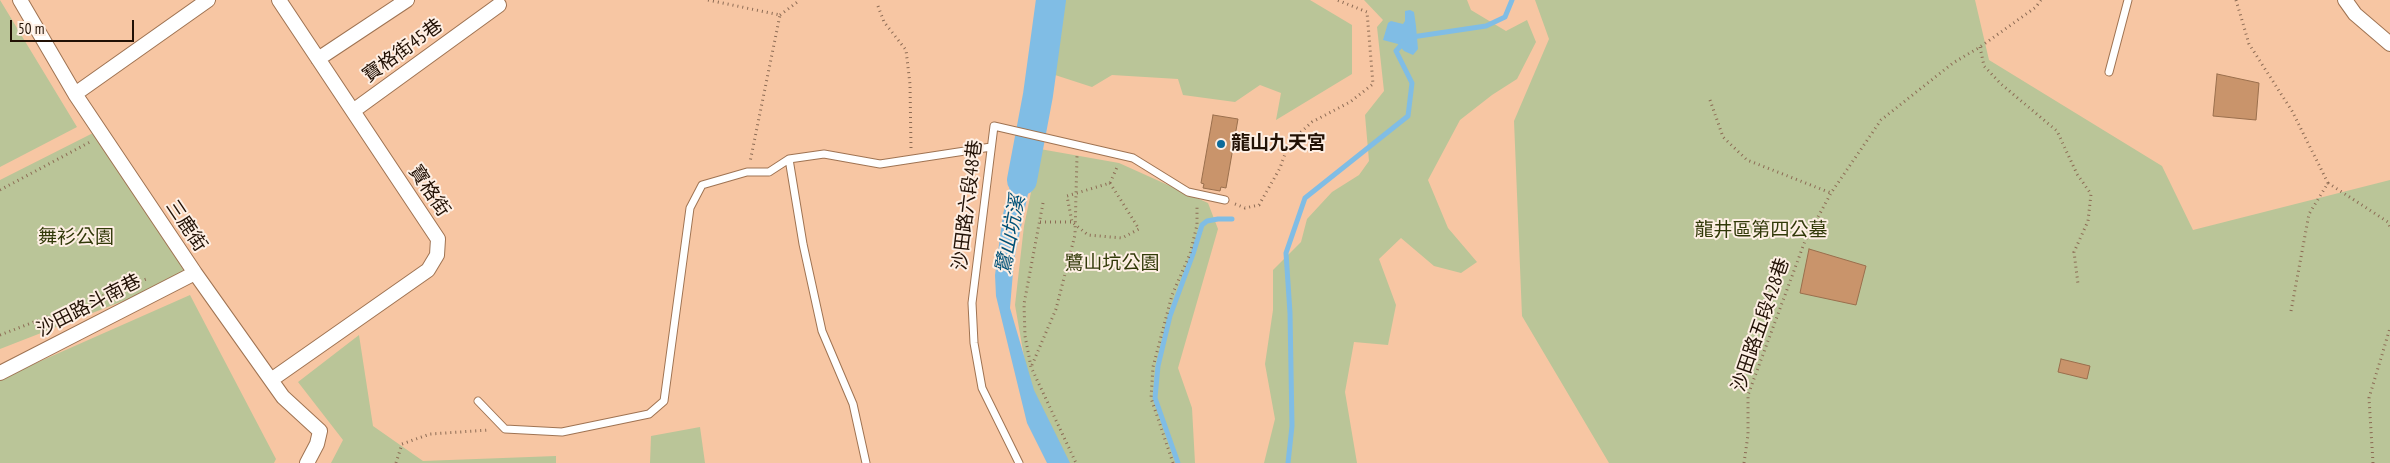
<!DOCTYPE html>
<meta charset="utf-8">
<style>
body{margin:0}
#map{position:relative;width:2390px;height:463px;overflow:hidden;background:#f7c6a3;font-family:"PT Sans Narrow",sans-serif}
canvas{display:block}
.scale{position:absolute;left:10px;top:20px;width:124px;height:22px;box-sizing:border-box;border:2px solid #221105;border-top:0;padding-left:6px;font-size:15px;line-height:18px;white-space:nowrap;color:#221105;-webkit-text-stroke:4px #feefe4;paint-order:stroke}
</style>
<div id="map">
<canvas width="2390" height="463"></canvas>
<div class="scale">50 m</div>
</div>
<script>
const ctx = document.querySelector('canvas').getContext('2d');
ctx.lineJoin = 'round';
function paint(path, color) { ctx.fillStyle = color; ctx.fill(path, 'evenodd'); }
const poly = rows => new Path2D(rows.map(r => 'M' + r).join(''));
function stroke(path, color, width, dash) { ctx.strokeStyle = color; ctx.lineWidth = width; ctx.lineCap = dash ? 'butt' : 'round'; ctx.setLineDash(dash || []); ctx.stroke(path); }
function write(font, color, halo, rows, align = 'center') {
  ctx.font = font + ' "PT Sans Narrow","Noto Sans TC",sans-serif'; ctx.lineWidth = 4; ctx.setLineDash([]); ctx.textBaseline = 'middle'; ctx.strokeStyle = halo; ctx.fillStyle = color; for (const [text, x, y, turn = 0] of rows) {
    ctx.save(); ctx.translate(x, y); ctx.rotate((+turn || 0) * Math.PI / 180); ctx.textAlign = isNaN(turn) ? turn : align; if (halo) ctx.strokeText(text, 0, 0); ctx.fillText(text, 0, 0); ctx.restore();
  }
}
paint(poly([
 [0,0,77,127,0,167],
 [1061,0,1310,0,1352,25,1352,74,1276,120,1281,93,1260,85,1235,102,1183,95,1178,79,1112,75,1092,87,1052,74],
 [1364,0,1467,0,1471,10,1506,31,1527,20,1536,42,1517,79,1492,95,1460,120,1428,180,1448,228,1477,262,1461,273,1434,266,1401,238,1379,259,1396,305,1388,345,1354,342,1345,392,1357,463,1264,463,1275,419,1265,364,1273,310,1273,270,1301,242,1307,219,1332,192,1359,175,1369,161,1365,115,1384,91,1377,27,1383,20],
 [1535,0,1975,0,1989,60,2162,166,2193,230,2390,180,2390,463,1609,463,1522,316,1514,121,1549,39],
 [95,132,195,273,0,349,0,180],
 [1040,149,1119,163,1208,203,1218,229,1178,368,1192,408,1195,463,1064,463,1032,403,1015,305,1024,226],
 [190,295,276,459,274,463,0,463,0,379],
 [359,335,373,426,423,461,556,456,556,463,331,463,343,440,298,382],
 [700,427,705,463,650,463,651,436]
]), '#bac598');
paint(poly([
 [1410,10,1414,12,1416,26,1418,49,1413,55,1404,51,1398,44,1383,40,1388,23,1391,21,1403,24,1405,21,1405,11],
 [1029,140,1029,189,1014,260,1010,308,1034,390,1070,463,1047,463,1027,423,996,296,995,275,1003,214,1017,159]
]), '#80bde5');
stroke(poly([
 [1412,37,1486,26,1505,17,1512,0],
 [1178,463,1155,398,1158,366,1170,316,1193,254,1202,225,1207,221,1218,219,1232,219],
 [1288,463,1292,426,1290,313,1286,253,1305,198,1408,116,1412,83,1396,51,1403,43]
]), '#80bde5', 5);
stroke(poly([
 [1022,180,1038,95,1051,0]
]), '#80bde5', 30);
const building = poly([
 [2217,74,2259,83,2256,120,2213,116,2217,74],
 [1213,115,1238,119,1226,188,1221,187,1220,191,1203,188,1204,184,1201,183,1213,115],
 [1809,249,1866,266,1856,305,1800,293,1809,249],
 [2061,359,2090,366,2087,379,2058,372,2061,359]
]);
paint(building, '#c9946b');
stroke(building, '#9a6f4d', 1);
const lane = poly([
 [2109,72,2128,0],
 [789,159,803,244,822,331,853,404,866,463],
 [478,401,505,429,562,432,649,414,664,401,690,208,702,185,747,172,769,172,789,159,824,154,880,164,991,147],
 [1019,463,982,388,974,343,972,303,994,126,1133,158,1188,192,1225,200]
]);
const street = poly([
 [20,0,75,94,195,273,283,397,320,431,317,444,307,463],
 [2345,0,2355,14,2390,44],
 [318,59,407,0],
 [75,94,208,0],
 [353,111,499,5],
 [0,373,195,273],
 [271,380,428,270,437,255,438,239,279,0]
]);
stroke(lane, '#9f7352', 9);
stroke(street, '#9f7352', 16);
stroke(poly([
 [708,0,780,15,750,162],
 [2236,0,2249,44,2292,111,2328,183,2309,214,2291,311],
 [878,6,884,22,906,50,910,84,911,149],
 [780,15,800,0],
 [1980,47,1984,66,2001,84,2057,131,2077,174,2091,194,2088,221,2074,252,2078,284],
 [1710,100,1723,137,1747,160,1831,193],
 [1110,183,1139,229,1122,238,1088,235,1072,222,1067,196,1110,183,1118,165],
 [2328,183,2388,222,2390,227],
 [0,190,90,142],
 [1043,203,1024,304,1025,336,1031,367,1076,463],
 [1235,204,1245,208,1259,205,1280,168,1289,143,1312,122,1350,102,1373,84,1367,12,1337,0],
 [1040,222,1072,222],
 [0,335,149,278],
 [1032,365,1056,309,1075,235,1077,156],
 [396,463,402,444,430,434,489,430],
 [1173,463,1151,398,1153,367,1172,295,1190,254,1197,225,1197,204],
 [1744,463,1748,435,1748,395,1805,241,1831,193,1881,120,1953,63,1980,47,2036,7,2041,0],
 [2373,463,2369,398,2390,328]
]), '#8c6b54', 3, [1, 4]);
stroke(lane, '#fff', 7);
stroke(street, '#fff', 14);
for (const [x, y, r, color] of [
 [1221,144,5,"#0c6b9a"]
]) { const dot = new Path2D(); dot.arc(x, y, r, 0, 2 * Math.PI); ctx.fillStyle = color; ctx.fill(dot); stroke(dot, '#feefe4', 2); }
write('19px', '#221105', '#feefe4', [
 ["寶格街45巷",403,51,-36],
 ["寶格街",429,191,56],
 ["沙田路六段48巷",968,205,-83],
 ["三鹿街",186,226,56],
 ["沙田路斗南巷",89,306,-27],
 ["沙田路五段428巷",1761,325,-71]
]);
write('bold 19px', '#221105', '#feefe4', [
 ["龍山九天宮",1231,144]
], 'left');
write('19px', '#313908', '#feefe4', [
 ["龍井區第四公墓",1761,231],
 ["舞衫公園",76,238],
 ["鷺山坑公園",1112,264]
]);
write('italic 20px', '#015177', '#feefe4', [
 ["鷺山坑溪",1011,235,-79]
]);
</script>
